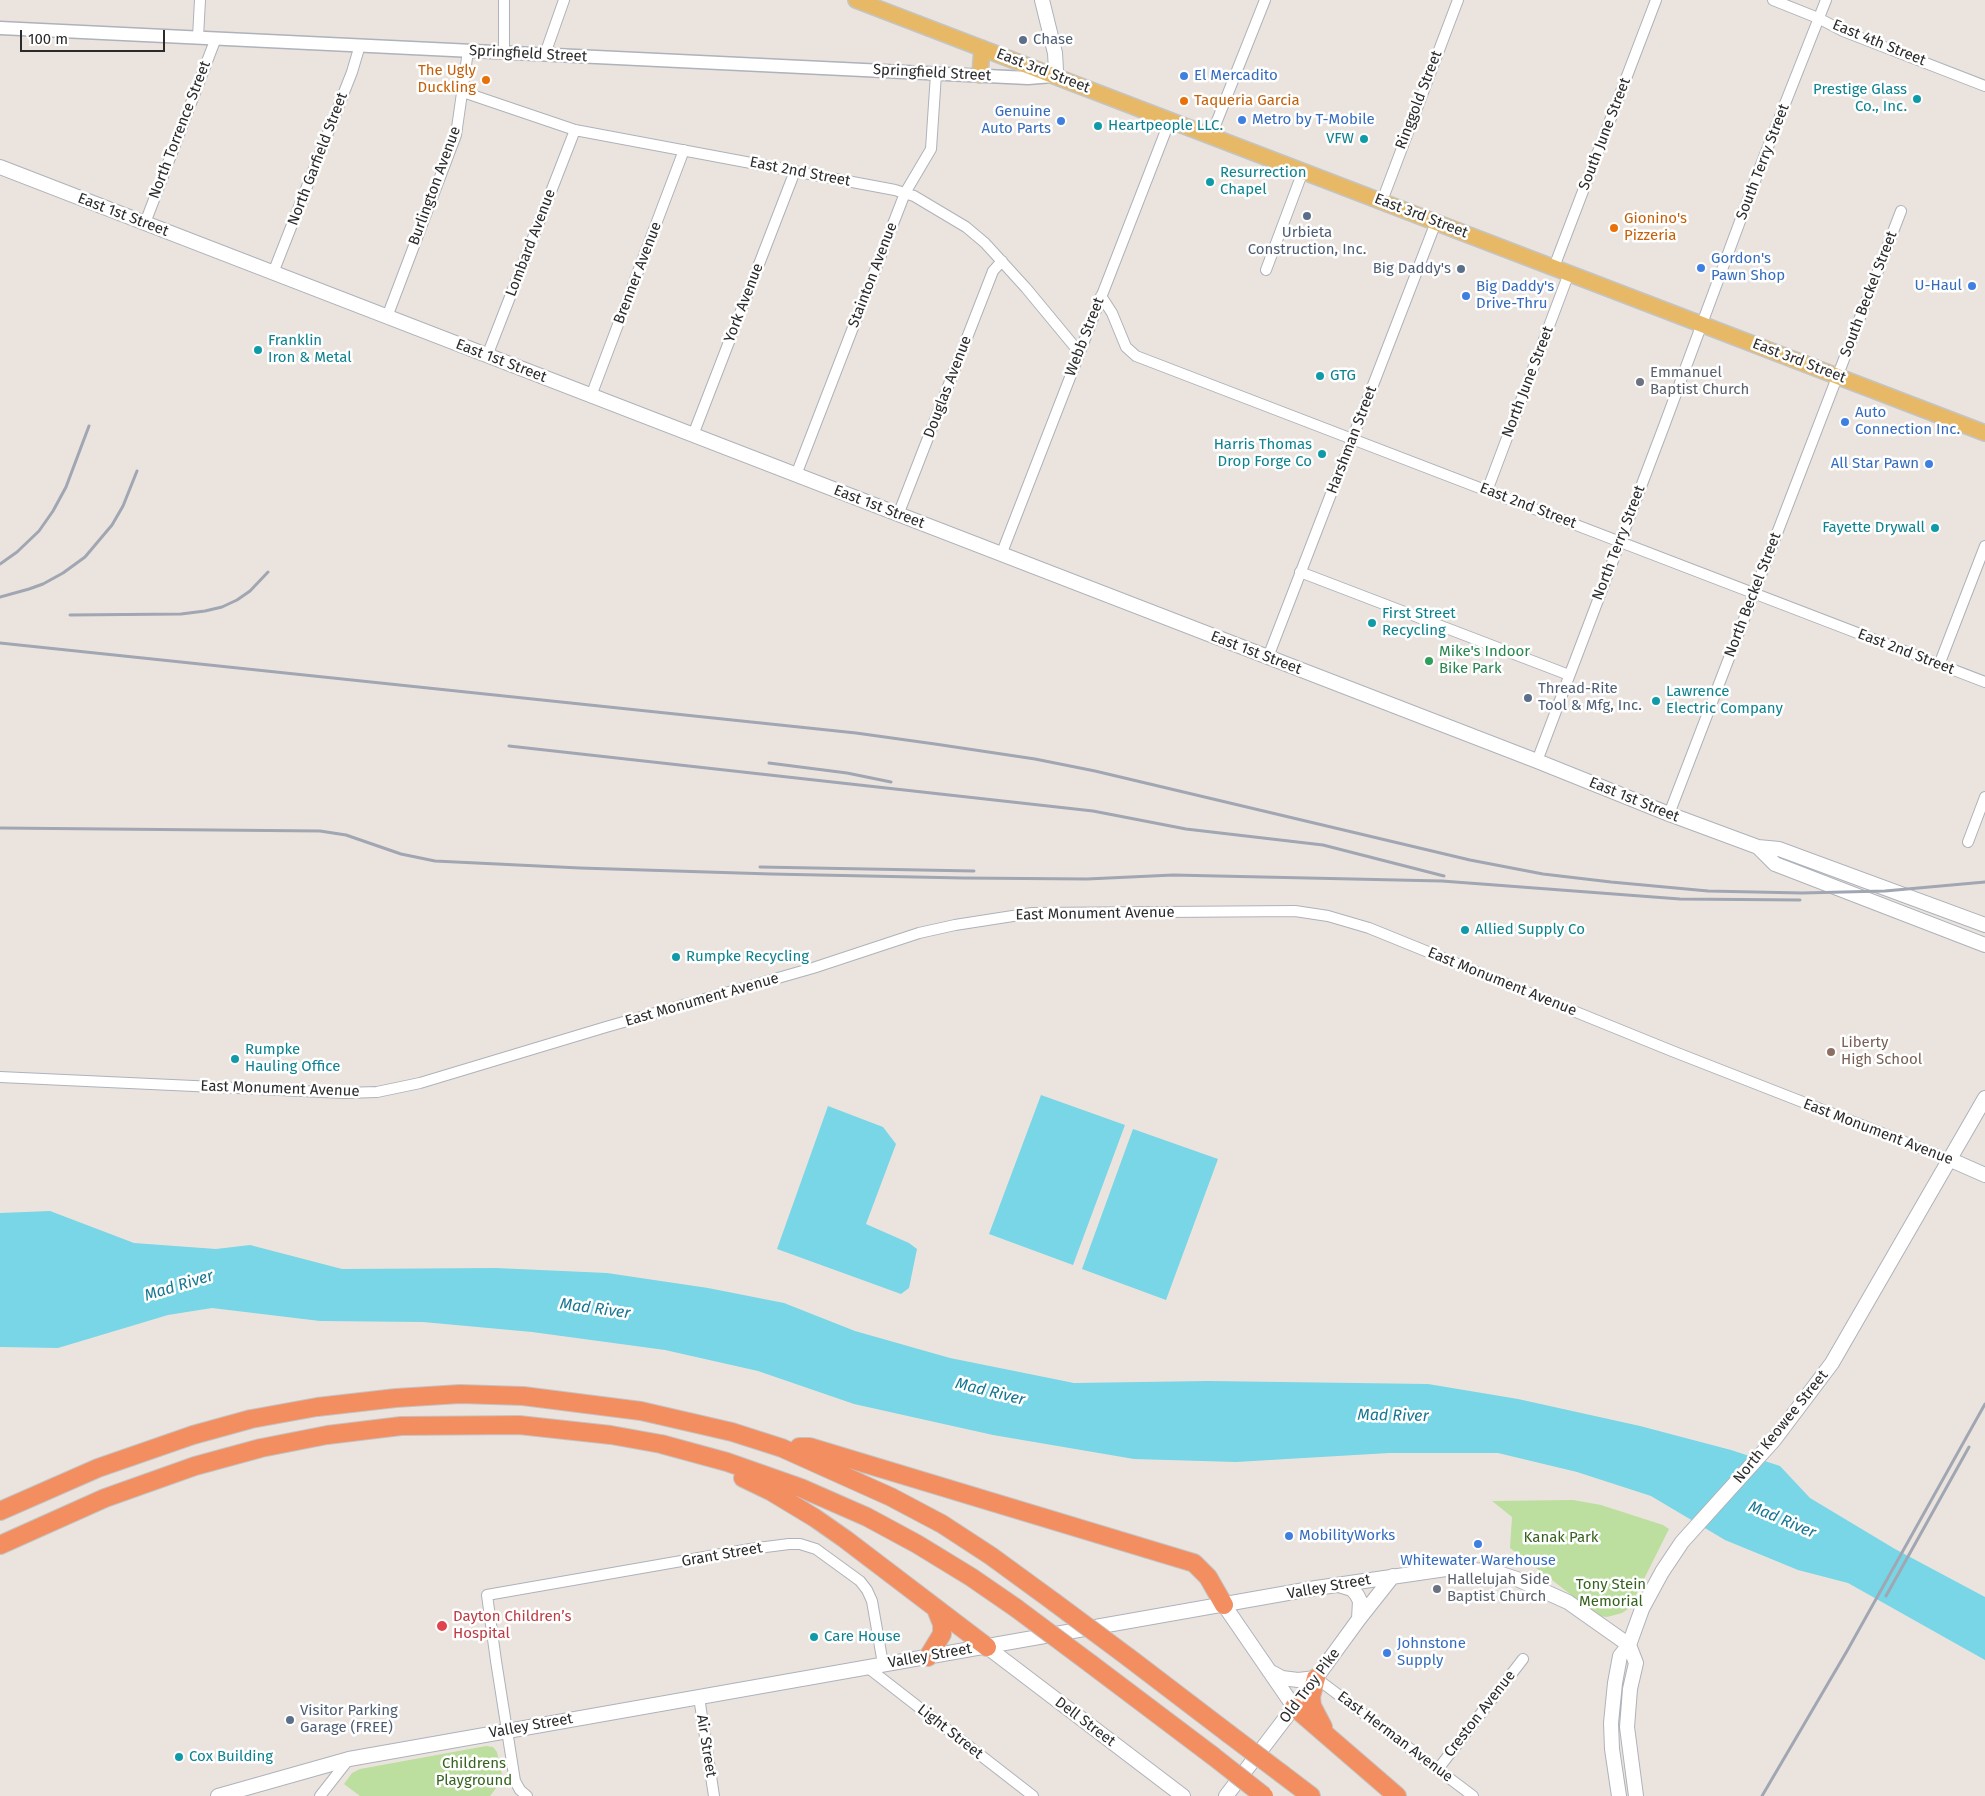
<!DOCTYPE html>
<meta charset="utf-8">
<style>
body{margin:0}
#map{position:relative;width:1985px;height:1796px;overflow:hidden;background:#ebe4de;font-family:"Fira Sans",sans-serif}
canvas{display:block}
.scale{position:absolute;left:20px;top:30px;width:145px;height:22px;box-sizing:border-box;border:2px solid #2b2b2b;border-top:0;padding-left:6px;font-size:15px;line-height:18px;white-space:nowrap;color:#2b2b2b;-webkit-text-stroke:4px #fff;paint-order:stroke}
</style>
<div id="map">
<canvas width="1985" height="1796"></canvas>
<div class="scale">100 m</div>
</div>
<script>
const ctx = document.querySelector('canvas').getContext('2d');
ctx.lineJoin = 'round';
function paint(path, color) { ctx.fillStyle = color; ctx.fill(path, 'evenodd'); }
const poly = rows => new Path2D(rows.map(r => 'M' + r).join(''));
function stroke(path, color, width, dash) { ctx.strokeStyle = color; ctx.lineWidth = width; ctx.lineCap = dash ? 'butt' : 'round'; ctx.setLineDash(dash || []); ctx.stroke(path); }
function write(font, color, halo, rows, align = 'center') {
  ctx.font = font + ' "Fira Sans",sans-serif'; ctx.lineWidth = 5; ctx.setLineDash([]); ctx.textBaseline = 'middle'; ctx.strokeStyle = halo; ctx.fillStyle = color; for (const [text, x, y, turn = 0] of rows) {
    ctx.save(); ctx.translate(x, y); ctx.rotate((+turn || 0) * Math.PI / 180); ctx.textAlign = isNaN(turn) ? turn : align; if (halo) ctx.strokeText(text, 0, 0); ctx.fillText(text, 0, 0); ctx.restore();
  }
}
paint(poly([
 [1573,1500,1601,1505,1663,1525,1669,1529,1636,1595,1628,1609,1622,1613,1607,1617,1599,1616,1510,1548,1512,1517,1492,1501],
 [486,1746,493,1747,497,1752,503,1779,490,1796,360,1796,344,1784,352,1773,360,1769]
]), '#bcde9e');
paint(poly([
 [1041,1095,1125,1125,1073,1265,989,1234],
 [828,1106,883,1127,896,1144,866,1224,909,1243,917,1249,909,1288,901,1294,777,1249],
 [1133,1129,1218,1159,1166,1300,1082,1269],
 [50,1211,134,1243,216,1249,250,1245,342,1269,496,1268,607,1273,708,1288,784,1303,855,1331,950,1358,1074,1383,1208,1381,1428,1384,1518,1399,1640,1426,1731,1450,1780,1466,1810,1498,1895,1549,1985,1597,1985,1660,1848,1583,1798,1570,1725,1540,1651,1496,1577,1472,1498,1453,1389,1453,1236,1462,1134,1459,993,1435,854,1404,758,1371,665,1350,532,1332,423,1322,320,1321,212,1308,168,1315,58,1348,0,1347,0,1213]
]), '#78d6e6');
const minor = poly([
 [1773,0,1818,18,1843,31,1985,86],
 [198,37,200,0],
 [504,52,504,0],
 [545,54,564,0],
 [463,92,575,130,895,190,914,196,966,227,985,243,1026,288,1079,352],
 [1211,136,1265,0],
 [1382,201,1458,0],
 [145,223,216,38],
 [1554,267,1656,0],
 [1266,270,1303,171],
 [273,273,352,72,360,45],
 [1101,296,1112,313,1126,347,1136,356,1985,682],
 [387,317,456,135,468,51],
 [487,356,575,130],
 [591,396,684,150],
 [693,435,795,171],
 [796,475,905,193,931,149,936,74],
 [1487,491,1569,273],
 [898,515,993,271,1002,261],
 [1001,555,1170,120],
 [1300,572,1569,675],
 [1268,657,1436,222],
 [1939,665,1985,546],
 [1537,761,1664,426,1762,162,1826,0],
 [1669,814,1901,211],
 [1968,842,1985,797],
 [0,1077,344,1093,377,1092,420,1083,606,1027,813,968,919,933,955,925,1032,913,1295,911,1328,916,1369,928,1672,1051,1951,1160],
 [867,1667,1033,1796],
 [1316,1678,1473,1796],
 [699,1697,714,1796],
 [1438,1769,1523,1659],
 [320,1796,349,1759],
 [527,1796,520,1790,515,1781,496,1661,487,1595,750,1549,789,1544,800,1544,816,1549,860,1581,867,1590,872,1601,883,1664]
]);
const tertiary = poly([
 [0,28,1028,78,1053,76]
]);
const secondary = poly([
 [1042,0,1055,53,1056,70,1055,76],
 [0,167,1537,761,1669,814,1758,847,1779,849,1985,925],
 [1758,847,1775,864,1985,945],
 [1951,1160,1985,1175],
 [1339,1585,1352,1589,1357,1595,1360,1601,1359,1619],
 [1224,1605,1294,1707],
 [1629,1645,1636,1663,1630,1689,1627,1727,1636,1796],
 [987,1647,1183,1796],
 [1269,1671,1282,1678,1298,1680,1316,1678],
 [218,1796,349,1759,1316,1588,1446,1569,1492,1571,1517,1579,1568,1602,1629,1645],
 [1226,1796,1316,1678,1359,1619,1393,1576],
 [1619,1796,1612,1749,1611,1723,1615,1683,1620,1656,1629,1645,1642,1609,1662,1572,1682,1542,1774,1440,1832,1363,1985,1098]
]);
const primary = poly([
 [856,0,1985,433],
 [980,75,982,48]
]);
const motorway = poly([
 [799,1447,810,1447,1194,1563,1208,1577,1224,1605],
 [743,1478,772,1492,815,1518,845,1539,987,1647],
 [0,1511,98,1468,193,1435,251,1419,317,1407,396,1398,460,1394,523,1396,641,1411,732,1432,782,1448,891,1497,942,1524,991,1556,1054,1602],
 [0,1545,105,1498,195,1466,261,1448,327,1435,401,1426,519,1425,611,1435,661,1444,727,1462,801,1488,867,1517,917,1544,971,1577,1016,1608],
 [928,1657,942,1634,942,1624,936,1609],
 [1128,1657,1229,1734],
 [1091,1664,1213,1756],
 [1316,1678,1311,1697,1312,1706,1323,1727],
 [1294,1707,1397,1796],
 [1282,1774,1311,1796]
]);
stroke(minor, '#aeb2ba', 12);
stroke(tertiary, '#aeb2ba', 15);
stroke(secondary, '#aeb2ba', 16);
stroke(primary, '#c4c4c4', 18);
stroke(motorway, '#c4c4c4', 20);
stroke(minor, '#fff', 10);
stroke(tertiary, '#fff', 12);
stroke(secondary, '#fff', 14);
stroke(primary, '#e7b967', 15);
stroke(motorway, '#f38e61', 18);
stroke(poly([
 [0,564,17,552,39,531,53,511,66,487,89,426],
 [0,597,29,589,43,584,63,573,85,557,112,525,123,506,137,471],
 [70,615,181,614,205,611,222,607,237,600,250,591,268,572],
 [0,643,856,733,935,744,1035,759,1095,771,1470,860,1543,874,1611,882,1708,891,1802,893,1885,891,1985,882],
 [509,746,1093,811,1186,829,1323,845,1444,876],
 [769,763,847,773,891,782],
 [0,828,320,831,346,835,401,854,435,861,580,868,771,874,963,878,1087,879,1173,875,1442,881,1680,899,1800,900],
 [760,867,974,871],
 [1886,1596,1969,1447],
 [1762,1796,1847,1651,1985,1404]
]), '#a1a6b3', 3);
const motorwayBridge = poly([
 [1054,1602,1128,1657],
 [1016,1608,1091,1664],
 [1229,1734,1282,1774],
 [1213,1756,1264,1796]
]);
stroke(motorwayBridge, '#c4c4c4', 20, []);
stroke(motorwayBridge, '#f38e61', 18);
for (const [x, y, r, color] of [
 [1023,40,5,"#5c6f8a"],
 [1184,76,5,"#3f7fe0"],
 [486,80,5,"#e8710a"],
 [1917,99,5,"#0f9aa8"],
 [1184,101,5,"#e8710a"],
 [1242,120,5,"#3f7fe0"],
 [1061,121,5,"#3f7fe0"],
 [1098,126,5,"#0f9aa8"],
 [1364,139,5,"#0f9aa8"],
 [1210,182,5,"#0f9aa8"],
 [1307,216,5,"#5c6f8a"],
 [1614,228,5,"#e8710a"],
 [1701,268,5,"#3f7fe0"],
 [1461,269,5,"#5c6f8a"],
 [1972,286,5,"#3f7fe0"],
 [1466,296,5,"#3f7fe0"],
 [258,350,5,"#0f9aa8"],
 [1320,376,5,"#0f9aa8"],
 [1640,382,5,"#6b7280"],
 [1845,422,5,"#3f7fe0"],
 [1322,454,5,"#0f9aa8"],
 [1929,464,5,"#3f7fe0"],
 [1935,528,5,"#0f9aa8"],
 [1372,623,5,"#0f9aa8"],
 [1429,661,5,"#2e9e5b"],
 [1528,698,5,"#5c6f8a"],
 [1656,701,5,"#0f9aa8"],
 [1465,930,5,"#0f9aa8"],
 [676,957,5,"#0f9aa8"],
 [1831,1052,5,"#8d6e63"],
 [235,1059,5,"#0f9aa8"],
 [1289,1536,5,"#3f7fe0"],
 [1478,1544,5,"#3f7fe0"],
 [1437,1589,5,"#6b7280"],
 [442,1626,6,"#e0444e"],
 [814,1637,5,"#0f9aa8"],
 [1387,1653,5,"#3f7fe0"],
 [290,1720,5,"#5c6f8a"],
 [179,1757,5,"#0f9aa8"]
]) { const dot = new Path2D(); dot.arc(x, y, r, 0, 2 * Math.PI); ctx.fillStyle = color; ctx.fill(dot); stroke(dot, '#fff', 2); }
write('15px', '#4e5e75', '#fff', [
 ["Chase",1033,40],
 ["Urbieta",1307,233,"center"],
 ["Construction, Inc.",1307,250,"center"],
 ["Big Daddy's",1451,269,"right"],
 ["Thread-Rite",1538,689],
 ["Tool & Mfg, Inc.",1538,706],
 ["Visitor Parking",300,1711],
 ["Garage (FREE)",300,1728]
], 'left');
write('15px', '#2b2b2b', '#fff', [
 ["East 4th Street",1879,43,22],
 ["Springfield Street",528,54,3],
 ["East 3rd Street",1043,71,21],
 ["Springfield Street",932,73,3],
 ["Ringgold Street",1419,100,-69],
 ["North Torrence Street",180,130,-69],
 ["South June Street",1605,134,-69],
 ["North Garfield Street",318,159,-69],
 ["South Terry Street",1763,162,-69],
 ["East 2nd Street",800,172,11],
 ["Burlington Avenue",435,186,-70],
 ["East 1st Street",123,215,21],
 ["East 3rd Street",1421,216,21],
 ["Lombard Avenue",531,243,-69],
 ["Brenner Avenue",638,273,-69],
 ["Stainton Avenue",873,275,-69],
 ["South Beckel Street",1869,294,-69],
 ["York Avenue",744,303,-69],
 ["Webb Street",1085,337,-69],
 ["East 1st Street",501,361,21],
 ["East 3rd Street",1799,361,21],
 ["North June Street",1528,382,-69],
 ["Douglas Avenue",948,387,-69],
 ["Harshman Street",1352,440,-69],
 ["East 2nd Street",1528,506,21],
 ["East 1st Street",879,507,21],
 ["North Terry Street",1619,543,-69],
 ["North Beckel Street",1753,595,-69],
 ["East 2nd Street",1906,652,21],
 ["East 1st Street",1256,653,21],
 ["East 1st Street",1634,800,22],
 ["East Monument Avenue",1095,914,-1],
 ["East Monument Avenue",1502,982,22],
 ["East Monument Avenue",702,1000,-16],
 ["East Monument Avenue",280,1089,2],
 ["East Monument Avenue",1878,1132,21],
 ["North Keowee Street",1781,1427,-51],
 ["Grant Street",722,1555,-10],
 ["Valley Street",1329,1587,-10],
 ["Valley Street",930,1656,-10],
 ["Old Troy Pike",1310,1686,-53],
 ["Creston Avenue",1480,1714,-52],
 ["Dell Street",1085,1722,37],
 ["Valley Street",531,1726,-10],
 ["Light Street",950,1732,38],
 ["East Herman Avenue",1395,1737,37],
 ["Air Street",706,1746,81]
]);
write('15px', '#c56008', '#fff', [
 ["The Ugly",476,71,"right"],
 ["Duckling",476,88,"right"],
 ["Taqueria Garcia",1194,101],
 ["Gionino's",1624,219],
 ["Pizzeria",1624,236]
], 'left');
write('15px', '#366cbe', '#fff', [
 ["El Mercadito",1194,76],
 ["Genuine",1051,112,"right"],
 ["Auto Parts",1051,129,"right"],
 ["Metro by T-Mobile",1252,120],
 ["Gordon's",1711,259],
 ["Pawn Shop",1711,276],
 ["U-Haul",1962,286,"right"],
 ["Big Daddy's",1476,287],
 ["Drive-Thru",1476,304],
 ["Auto",1855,413],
 ["Connection Inc.",1855,430],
 ["All Star Pawn",1919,464,"right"],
 ["MobilityWorks",1299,1536],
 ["Whitewater Warehouse",1478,1561,"center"],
 ["Johnstone",1397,1644],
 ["Supply",1397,1661]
], 'left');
write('15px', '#0d838f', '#fff', [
 ["Prestige Glass",1907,90,"right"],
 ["Co., Inc.",1907,107,"right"],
 ["Heartpeople LLC.",1108,126],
 ["VFW",1354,139,"right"],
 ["Resurrection",1220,173],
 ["Chapel",1220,190],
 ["Franklin",268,341],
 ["Iron & Metal",268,358],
 ["GTG",1330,376],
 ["Harris Thomas",1312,445,"right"],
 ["Drop Forge Co",1312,462,"right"],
 ["Fayette Drywall",1925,528,"right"],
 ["First Street",1382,614],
 ["Recycling",1382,631],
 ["Lawrence",1666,692],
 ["Electric Company",1666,709],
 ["Allied Supply Co",1475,930],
 ["Rumpke Recycling",686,957],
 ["Rumpke",245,1050],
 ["Hauling Office",245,1067],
 ["Care House",824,1637],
 ["Cox Building",189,1757]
], 'left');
write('15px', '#5b616d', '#fff', [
 ["Emmanuel",1650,373],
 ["Baptist Church",1650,390],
 ["Hallelujah Side",1447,1580],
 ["Baptist Church",1447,1597]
], 'left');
write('15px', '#27864d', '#fff', [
 ["Mike's Indoor",1439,652],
 ["Bike Park",1439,669]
], 'left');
write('15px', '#785e54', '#fff', [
 ["Liberty",1841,1043],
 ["High School",1841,1060]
], 'left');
write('15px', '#36631f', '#fff', [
 ["Kanak Park",1561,1538],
 ["Tony Stein",1611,1585],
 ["Memorial",1611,1602],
 ["Childrens",474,1764],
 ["Playground",474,1781]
]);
write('15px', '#be3a42', '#fff', [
 ["Dayton Children’s",453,1617],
 ["Hospital",453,1634]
], 'left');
write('italic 16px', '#177792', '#fff', [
 ["Mad River",179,1286,-17],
 ["Mad River",595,1309,8],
 ["Mad River",990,1392,14],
 ["Mad River",1393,1416,1],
 ["Mad River",1782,1520,23]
]);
</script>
